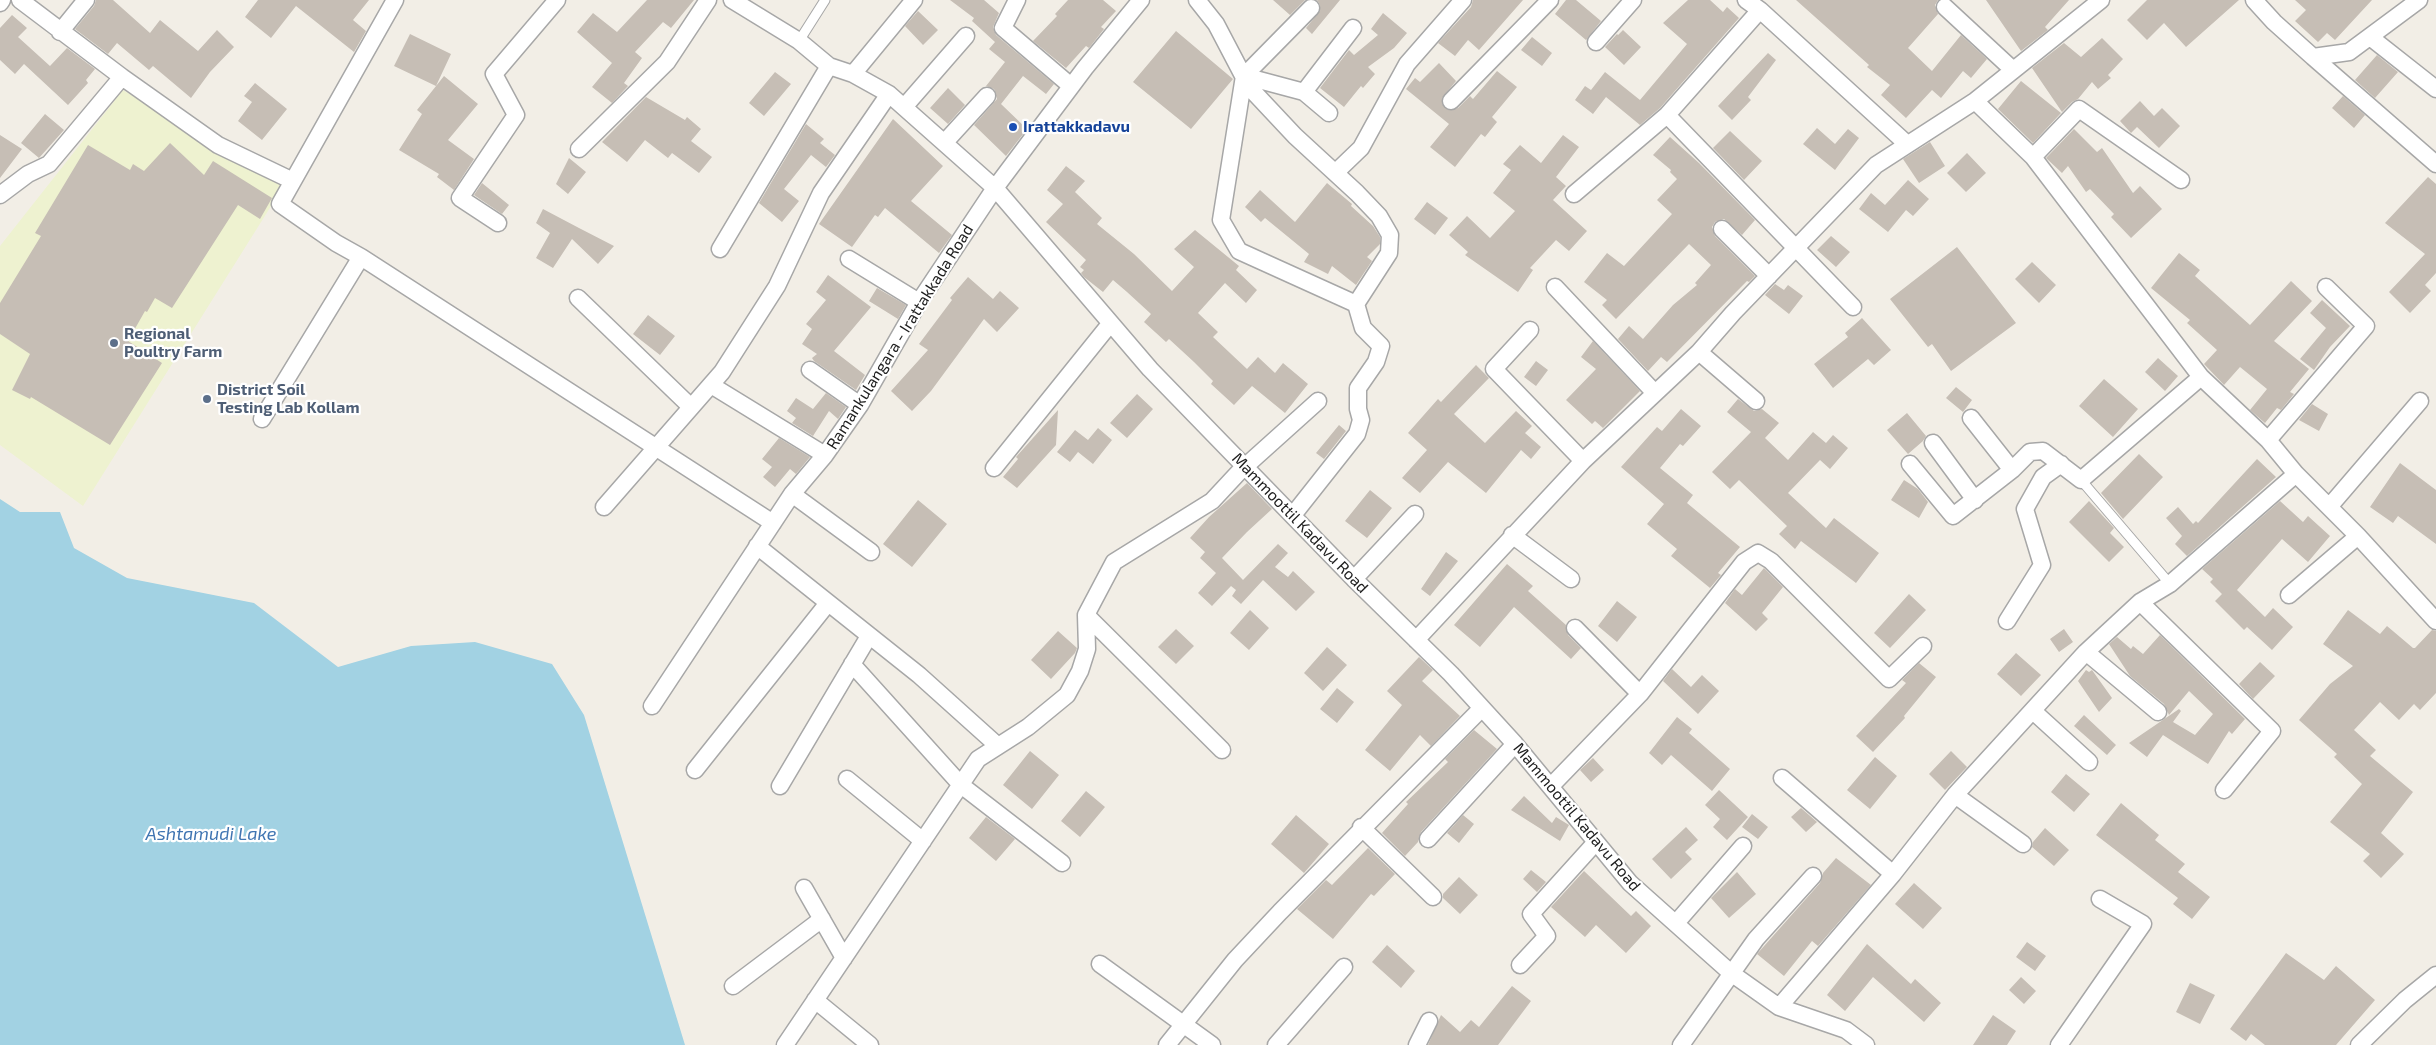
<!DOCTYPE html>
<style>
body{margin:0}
canvas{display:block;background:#f2eee6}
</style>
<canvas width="2436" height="1045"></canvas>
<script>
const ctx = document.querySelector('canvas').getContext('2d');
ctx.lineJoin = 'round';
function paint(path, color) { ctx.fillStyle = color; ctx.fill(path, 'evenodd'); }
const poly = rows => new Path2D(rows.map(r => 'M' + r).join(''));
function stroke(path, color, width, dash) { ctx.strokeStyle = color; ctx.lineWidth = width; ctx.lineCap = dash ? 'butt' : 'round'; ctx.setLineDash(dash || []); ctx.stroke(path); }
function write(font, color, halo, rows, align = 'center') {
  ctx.font = font + ' "Exo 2",sans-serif'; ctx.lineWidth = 4.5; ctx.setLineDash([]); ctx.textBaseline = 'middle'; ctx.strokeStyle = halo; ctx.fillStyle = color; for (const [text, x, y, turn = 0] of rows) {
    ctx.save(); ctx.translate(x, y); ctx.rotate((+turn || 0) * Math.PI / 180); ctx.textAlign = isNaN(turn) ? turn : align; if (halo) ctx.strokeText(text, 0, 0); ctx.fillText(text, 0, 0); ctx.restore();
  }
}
paint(poly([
 [123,90,283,187,83,506,0,445,0,246]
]), '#eef2d0');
paint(poly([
 [0,499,20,512,60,512,74,548,127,578,254,603,338,667,411,646,475,642,552,664,584,715,685,1045,0,1045]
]), '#a2d2e3');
paint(poly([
 [96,0,113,0,150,33,160,20,198,51,217,30,234,47,210,72,191,98,153,66,149,70,117,43,108,54,75,29,94,6],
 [258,0,369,0,353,20,366,31,354,52,296,6,271,38,245,17],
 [647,0,694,0,671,28,663,22,635,52,642,58,624,83,628,86,612,103,592,87,612,63,577,32,593,13,617,32],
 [950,0,984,0,999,13,993,27,996,35,1054,84,1046,94,1023,76,1001,104,1027,129,1006,156,974,125,997,99,994,89,986,86,1005,62,989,49,995,42,972,21,974,18],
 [1068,0,1103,0,1116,11,1101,27,1104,29,1089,48,1086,46,1066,68,1033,41,1057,16,1055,14],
 [1273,0,1305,0,1290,15],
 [1317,0,1340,0,1312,34,1306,28,1320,11,1320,5],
 [1473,0,1523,0,1479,50,1468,40,1455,56,1438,43,1471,7],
 [1566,0,1576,0,1601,21,1586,40,1555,14],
 [1688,0,1710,0,1723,12,1727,7,1739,18,1660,108,1640,125,1606,97,1593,114,1575,100,1585,86,1591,90,1605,72,1640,100,1687,44,1663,23],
 [1796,0,1938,0,1935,5,1938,14,1908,48,1932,71,1961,35,1987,59,1971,78,1963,71,1941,98,1932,90,1906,118,1881,95,1890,85,1867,67,1869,65],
 [1986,0,2069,0,2045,27,2048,30,2021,51],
 [2147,0,2239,0,2186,47,2164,23,2147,40,2127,20],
 [2295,0,2372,0,2335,40,2327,33,2318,42,2295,21,2306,10],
 [918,11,938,30,923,45,905,26],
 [1383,13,1407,33,1394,48,1368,67,1375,74,1363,88,1361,86,1344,107,1320,88,1349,50,1354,55,1378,35,1371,29],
 [12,15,27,28,18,37,50,66,67,48,95,69,86,80,88,83,68,105,24,64,15,74,0,60,0,28],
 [1623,30,1641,47,1624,65,1605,47,1617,34,1618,35],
 [1176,31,1233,79,1191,129,1133,82],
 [410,34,451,54,436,86,394,66],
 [1532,37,1552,53,1542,66,1521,50],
 [2102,38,2123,59,2108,75,2111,78,2098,89,2092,82,2078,99,2072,102,2062,112,2032,68,2064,43,2081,57],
 [1768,53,1776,60,1748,97,1751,100,1732,120,1718,106],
 [2377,55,2398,72,2375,98,2355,80],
 [1439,63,1456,81,1442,98,1442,104,1448,110,1458,108,1470,96,1473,99,1497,71,1517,87,1492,117,1497,122,1485,137,1481,134,1455,167,1430,147,1449,124,1406,89,1415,78,1420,82],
 [775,72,791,84,764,116,749,103],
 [444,76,478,104,448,140,474,159,454,190,437,177,439,174,399,150,422,114,417,110],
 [2021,81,2061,113,2033,143,1998,109],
 [255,83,287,109,262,140,238,121,252,102,244,96],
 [948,88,965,105,948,124,930,108],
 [2343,96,2365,115,2354,128,2332,108],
 [646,97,685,120,687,117,701,129,691,141,712,157,699,173,672,153,668,158,645,140,627,162,602,142],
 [2140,101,2154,116,2162,108,2180,126,2159,148,2137,127,2131,133,2120,121],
 [45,114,64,130,39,158,21,143],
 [893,119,943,166,911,201,952,235,939,253,885,208,878,217,875,215,852,247,819,224],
 [806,124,824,139,820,143,835,155,826,167,811,155,784,189,799,201,782,222,759,203],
 [1817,128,1835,144,1848,129,1859,138,1835,170,1803,144],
 [2074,129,2097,152,2102,148,2133,193,2140,186,2162,209,2131,238,2111,217,2114,214,2090,189,2086,192,2068,166,2062,173,2046,158],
 [1730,131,1762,161,1744,180,1713,148],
 [0,135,22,149,0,178],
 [1563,135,1579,147,1556,177,1566,186,1553,200,1587,231,1569,251,1556,240,1530,268,1533,270,1518,292,1465,255,1468,252,1449,235,1467,216,1490,238,1515,211,1493,193,1511,170,1503,164,1520,145,1541,163],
 [1670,137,1699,163,1755,220,1742,235,1724,219,1715,222,1712,227,1715,236,1755,276,1749,282,1747,281,1667,362,1661,357,1648,371,1618,339,1629,326,1643,339,1673,305,1697,285,1695,283,1711,265,1689,244,1616,319,1602,305,1607,300,1584,282,1607,253,1624,266,1672,214,1657,200,1677,179,1670,172,1671,170,1653,155],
 [1930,142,1945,166,1919,183,1903,159],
 [170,143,204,175,213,161,272,198,260,219,238,205,172,308,155,298,147,312,145,311,128,341,162,363,110,445,31,397,30,399,12,390,30,354,0,334,0,303,41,236,35,233,88,145,130,170,133,164,144,171],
 [1967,153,1986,173,1966,192,1947,173],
 [569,158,586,172,568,194,556,184],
 [1066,166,1085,181,1075,192,1102,218,1097,224,1134,254,1172,291,1194,267,1174,249,1195,230,1239,266,1236,270,1257,290,1246,303,1225,283,1198,313,1218,332,1213,337,1247,369,1258,357,1275,373,1283,363,1308,384,1285,413,1252,386,1234,405,1211,384,1213,381,1194,362,1169,339,1166,342,1144,322,1151,314,1127,292,1113,280,1103,292,1084,277,1081,273,1084,270,1080,267,1086,260,1046,222,1063,204,1047,190],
 [2428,177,2436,184,2436,273,2425,285,2431,291,2410,313,2389,292,2425,254,2385,223],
 [1908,180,1929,199,1913,216,1906,210,1888,232,1859,209,1871,193,1885,205],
 [482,183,509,205,502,214,474,195],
 [1327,183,1352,204,1351,206,1373,226,1380,237,1380,244,1367,257,1372,261,1356,285,1332,266,1328,274,1304,262,1309,254,1265,218,1261,222,1245,207,1260,190,1295,222],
 [1427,202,1448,218,1435,235,1414,219],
 [543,209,579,228,614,246,598,264,572,239,553,268,536,258,550,233,536,223],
 [1831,236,1850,252,1836,267,1817,250],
 [1957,247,2016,323,1951,371,1932,344,1928,347,1890,299],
 [2179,253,2200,270,2195,276,2250,325,2291,281,2312,301,2274,341,2309,369,2290,392,2294,394,2281,410,2277,408,2265,423,2250,410,2267,389,2240,367,2224,385,2204,364,2217,350,2187,323,2190,320,2151,288],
 [2032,262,2056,285,2039,303,2015,279],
 [828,275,871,307,834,351,865,375,856,390,814,361,812,358,817,354,802,344,812,329,806,324,826,300,816,292],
 [968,277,993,299,1000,291,1019,308,997,332,984,319,931,391,912,411,891,391,928,350,919,344,952,300,950,298],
 [1775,284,1784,290,1788,285,1803,296,1789,314,1765,295],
 [877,288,906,305,898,319,869,301],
 [2322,300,2350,326,2330,347,2314,370,2300,359,2326,328,2310,313],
 [648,315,675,336,660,355,633,334],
 [1862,318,1891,350,1874,365,1868,359,1833,388,1814,364,1848,337,1845,333],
 [1593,341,1640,391,1603,428,1595,421,1592,424,1566,400,1596,369,1581,357],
 [2158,358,2178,376,2165,391,2145,372],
 [1536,361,1548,370,1536,386,1524,377],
 [1476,365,1489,378,1454,414,1485,443,1516,411,1532,426,1525,433,1541,447,1531,459,1521,450,1486,493,1448,462,1420,493,1402,478,1427,450,1408,433,1438,399,1441,402],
 [2104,379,2138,409,2113,437,2079,406],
 [1956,387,1972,400,1963,412,1946,398],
 [826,393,846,407,838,419,829,411,813,436,792,423,796,418,787,411,796,398,813,409],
 [1137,394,1153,409,1127,438,1110,423],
 [1738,399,1754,411,1762,409,1779,423,1765,438,1788,460,1813,432,1826,443,1833,435,1848,448,1830,469,1820,460,1788,493,1826,528,1834,518,1879,553,1856,583,1801,541,1795,549,1779,534,1787,526,1739,480,1730,489,1712,472,1751,432,1727,412],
 [2312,404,2328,414,2319,431,2299,420],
 [1681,409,1701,426,1683,446,1680,444,1660,468,1693,495,1687,503,1740,547,1718,573,1721,575,1710,588,1671,556,1677,549,1647,524,1664,504,1621,467,1657,427,1662,431],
 [1058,410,1056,445,1017,488,1003,477,1018,459,1016,457],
 [1907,413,1926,436,1923,441,1908,454,1887,430],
 [1339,425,1346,431,1324,459,1316,453],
 [1098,428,1112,440,1093,464,1078,452,1070,462,1057,452,1075,430,1088,440],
 [779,438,810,457,796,474,790,469,775,487,763,477,772,467,762,459],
 [2139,454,2163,477,2123,519,2101,493],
 [2257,459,2276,477,2187,556,2175,544,2182,536,2166,518,2178,507,2193,524,2196,521,2198,523],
 [2400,463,2436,490,2436,544,2398,516,2393,523,2370,507],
 [1904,480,1918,489,1928,502,1919,518,1891,500],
 [1247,483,1272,509,1247,532,1222,558,1243,580,1278,544,1288,553,1275,567,1288,577,1293,571,1315,592,1296,611,1263,580,1241,604,1232,596,1236,590,1231,586,1212,606,1198,593,1216,573,1200,558,1205,552,1190,538,1209,517],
 [1370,490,1392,508,1367,538,1345,521],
 [918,500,947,524,912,567,883,544],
 [2089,501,2114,528,2110,533,2124,547,2109,562,2069,522],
 [2280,501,2303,522,2308,516,2330,536,2308,562,2282,539,2237,590,2265,617,2273,608,2293,627,2272,650,2247,627,2244,630,2215,601,2222,594,2210,582,2213,579,2202,569],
 [1446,552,1458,561,1430,596,1421,589],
 [1507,564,1533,586,1528,591,1566,625,1568,635,1581,648,1571,659,1514,607,1480,647,1454,625],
 [1764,568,1783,587,1762,613,1768,619,1756,631,1725,603,1735,589,1742,595],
 [1909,594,1926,610,1890,648,1874,633],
 [1617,601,1637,617,1617,642,1598,626],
 [1250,610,1269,628,1249,650,1230,633],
 [2348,610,2380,634,2387,626,2413,648,2415,648,2432,630,2436,631,2436,693,2420,710,2414,704,2399,720,2380,702,2354,730,2376,750,2370,756,2413,792,2381,833,2404,854,2381,878,2363,861,2370,854,2330,822,2362,784,2334,757,2337,754,2299,720,2330,684,2353,666,2323,644],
 [1176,629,1194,646,1176,664,1158,647],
 [2064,629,2073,642,2059,652,2050,639],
 [1058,631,1077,648,1075,653,1051,679,1031,660],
 [2160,635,2245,719,2232,734,2229,731,2208,764,2163,735,2147,757,2129,743,2179,709,2181,711,2173,722,2195,735,2213,714,2189,691,2169,715,2164,704,2130,676,2109,644,2117,637,2131,649,2133,646,2143,654],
 [1327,647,1347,665,1323,691,1304,673],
 [2016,653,2041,675,2021,696,1997,674],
 [1419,657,1433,670,1422,681,1460,716,1431,746,1420,735,1390,771,1365,750,1402,705,1387,691],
 [2260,662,2275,676,2253,699,2239,684],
 [1919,663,1936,677,1904,716,1905,718,1873,752,1856,736,1906,683,1902,680],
 [1672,669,1691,687,1702,675,1719,691,1698,714,1663,681],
 [2086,670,2089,672,2092,670,2112,698,2099,712,2078,681],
 [1337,688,1354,702,1337,723,1320,709],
 [2084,715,2116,745,2107,755,2074,726],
 [1677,717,1692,729,1689,733,1730,769,1712,791,1671,755,1662,765,1649,753],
 [1474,730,1497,749,1421,832,1418,842,1405,856,1382,833,1408,804,1406,802,1448,762,1445,759],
 [1030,751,1059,775,1032,809,1003,785],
 [1951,751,1967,767,1945,790,1929,774],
 [1875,757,1897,776,1870,809,1847,790],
 [1593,758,1604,770,1591,782,1580,770],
 [2066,774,2090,794,2074,812,2051,792],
 [1719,790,1748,817,1727,840,1713,827,1720,819,1705,805],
 [1086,791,1105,807,1080,837,1061,821],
 [1524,796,1552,823,1556,817,1569,825,1560,841,1511,810],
 [2121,803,2159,835,2155,840,2185,864,2178,872,2210,897,2192,919,2173,904,2178,898,2096,835],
 [1801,808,1817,822,1806,832,1791,817],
 [1752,814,1768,827,1758,839,1742,827],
 [1296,815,1329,844,1304,873,1271,844],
 [1463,815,1474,824,1459,843,1447,833],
 [986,817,1015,839,996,861,969,838],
 [1686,827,1698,840,1685,852,1692,859,1671,879,1652,859],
 [2045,828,2069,850,2054,866,2032,847,2033,842],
 [1368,848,1395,874,1374,896,1371,894,1333,939,1297,909,1326,880,1332,885],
 [1836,858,1871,885,1818,946,1812,941,1784,976,1757,954,1820,883,1823,873],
 [1531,870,1546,882,1537,892,1523,879],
 [1584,871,1631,916,1636,911,1651,926,1626,953,1596,925,1585,937,1551,907],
 [1737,872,1756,894,1729,918,1711,898],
 [1459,877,1478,895,1460,914,1443,898,1443,894],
 [1914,883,1942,908,1923,929,1895,904],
 [2027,942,2046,956,2035,971,2016,957],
 [1867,944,1911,984,1915,979,1941,1003,1924,1022,1873,977,1845,1011,1827,995],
 [1387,945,1415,971,1401,988,1372,962],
 [2286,953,2324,980,2336,966,2375,1000,2336,1045,2265,1045,2251,1034,2246,1041,2230,1029],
 [2021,977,2036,991,2024,1004,2009,990],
 [2190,983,2215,995,2200,1024,2176,1012],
 [1512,986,1531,1001,1498,1045,1428,1045,1441,1015,1460,1032,1471,1020,1479,1027],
 [1993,1015,2016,1031,2007,1045,1973,1045]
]), '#c6beb5');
const lane = poly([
 [799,41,825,0],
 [2081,480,2170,584]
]);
const street = poly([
 [20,0,122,77,218,145,293,181],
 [395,0,280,204,336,243,361,257,773,523],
 [732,0,799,41,829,66,853,74,889,94,995,188,1150,369,1354,579,1451,674,1515,744,1630,883,1731,973,1779,1007,1846,1030,1866,1045],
 [1017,0,1003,28,1071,86],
 [1197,0,1216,24,1249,87,1295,136,1357,193,1379,216,1390,235,1389,253,1356,304,1363,328,1381,346,1376,362,1358,388,1358,409,1361,420,1357,434,1293,515],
 [2254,0,2274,22,2313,57,2349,52,2419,0],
 [0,3,2,0],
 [1945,7,2012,69],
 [1311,8,1244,76,1221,220,1239,251,1356,304],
 [1760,10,1907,144],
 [60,32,86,0],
 [2370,37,2436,89],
 [1596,42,1633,0],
 [2313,57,2436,164],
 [853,74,914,0],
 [1244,76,1304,92,1329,113],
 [1304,92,1353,28],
 [1451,101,1550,0],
 [1975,101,2033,157,2201,377,2268,440,2296,474,2358,536,2436,621],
 [905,106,966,36],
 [1667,115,1853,307],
 [945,142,987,96],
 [579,149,667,62,708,0],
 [2033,157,2079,109,2181,180],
 [1335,173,1361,148,1407,64,1463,0],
 [1574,194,1667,115,1760,10,1746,0],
 [0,195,28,174,49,164,122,77],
 [498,223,460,198,516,115,494,74,557,0],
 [1722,229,1769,276],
 [720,249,829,66],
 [849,259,919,302],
 [1555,287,1654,392],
 [578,298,691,407],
 [1530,330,1494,369,1583,461],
 [1699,352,1756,401],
 [810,370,860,405],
 [711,385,825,455],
 [1971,418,2012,470],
 [262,419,361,257],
 [2268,440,2366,326,2326,287],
 [1933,443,1975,500],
 [1910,464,1953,516,2012,470,2030,452,2043,451,2081,480,2201,377],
 [994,468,1110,324],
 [792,494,871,552],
 [604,507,722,372,777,286,821,193,889,94],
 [2329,507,2420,401],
 [1512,535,1571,579],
 [757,546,919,675,998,746],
 [1354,579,1415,514],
 [2289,595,2358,536],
 [2140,602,2272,731,2224,790],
 [1086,615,1222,750],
 [2007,621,2042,565,2025,509,2043,477,2061,464],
 [1575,628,1640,694],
 [1416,640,1583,461,1699,352,1733,313,1876,165,1975,101,2101,0],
 [2086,652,2158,712],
 [852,664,961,785,1062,863],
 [652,706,792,494,825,455,860,405,919,302,995,188,1085,68,1141,0],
 [2033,711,2089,762],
 [695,770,828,603],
 [1782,778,1893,874],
 [847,779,923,841],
 [780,786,869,636],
 [1551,786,1640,694,1744,562,1758,553,1771,561,1889,679,1923,646],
 [1955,795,2023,844],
 [1361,827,1433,897],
 [1428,839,1515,744],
 [804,888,844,958],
 [1676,923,1743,846],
 [1100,964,1212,1045],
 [1520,965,1547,936,1531,914,1596,842],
 [733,986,822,919],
 [815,1000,870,1045],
 [1779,1007,1893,874,1955,795,2086,652,2140,602,2170,584,2296,474],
 [785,1045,978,759,1028,727,1067,695,1080,671,1087,649,1086,615,1114,562,1212,501,1239,472,1318,401],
 [1167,1045,1235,960,1280,912,1482,708],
 [1276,1045,1344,967],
 [1417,1045,1429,1021],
 [1681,1045,1756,939,1813,876],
 [2059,1045,2143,924,2100,899],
 [2359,1045,2405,1000,2436,975]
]);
stroke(lane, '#a7a7a7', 11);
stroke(street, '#a7a7a7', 19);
stroke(lane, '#fff', 9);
stroke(street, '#fff', 16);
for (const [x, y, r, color] of [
 [1013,127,5,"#1a4fb4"],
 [114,343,5,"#5c6f8a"],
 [207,399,5,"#5c6f8a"]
]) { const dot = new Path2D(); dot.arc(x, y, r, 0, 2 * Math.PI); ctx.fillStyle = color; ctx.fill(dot); stroke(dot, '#fff', 2); }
write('bold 16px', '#164399', '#fff', [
 ["Irattakkadavu",1023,127]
], 'left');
write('bold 16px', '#4e5e75', '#fff', [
 ["Regional",124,334],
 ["Poultry Farm",124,352],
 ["District Soil",217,390],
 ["Testing Lab Kollam",217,408]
], 'left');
write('16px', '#202020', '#fff', [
 ["Ramankulangara - Irattakkada Road",900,337,-58],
 ["Mammoottil Kadavu Road",1300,523,46],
 ["Mammoottil Kadavu Road",1577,817,50]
]);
write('italic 18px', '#4075b2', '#fff', [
 ["Ashtamudi Lake",211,834]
]);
</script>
